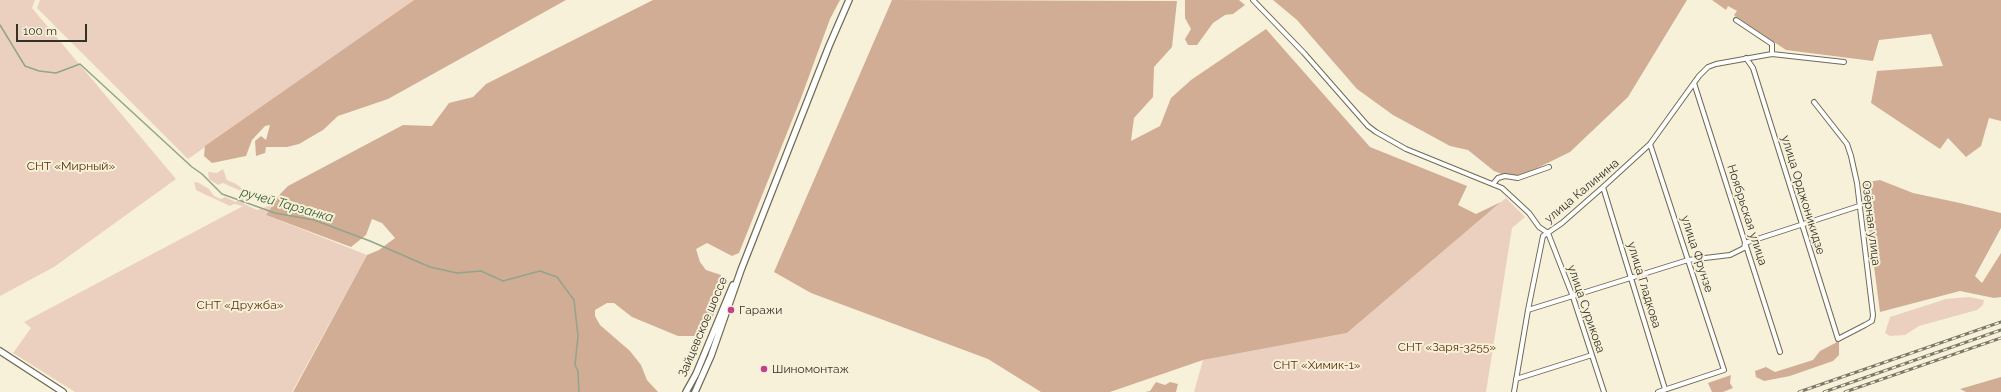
<!DOCTYPE html>
<meta charset="utf-8">
<style>
body{margin:0}
#map{position:relative;width:2001px;height:392px;overflow:hidden;background:#f7f1d9;font-family:Raleway,sans-serif}
canvas{display:block}
.scale{position:absolute;left:16px;top:24px;width:71px;height:18px;box-sizing:border-box;border:2px solid #343128;border-top:0;padding-left:5px;font-size:12px;line-height:14px;white-space:nowrap;color:#343128;-webkit-text-stroke:3px #f7f1d9;paint-order:stroke}
</style>
<div id="map">
<canvas width="2001" height="392"></canvas>
<div class="scale">100 m</div>
</div>
<script>
const ctx = document.querySelector('canvas').getContext('2d');
ctx.lineJoin = 'round';
function paint(path, color) { ctx.fillStyle = color; ctx.fill(path, 'evenodd'); }
const poly = rows => new Path2D(rows.map(r => 'M' + r).join(''));
function stroke(path, color, width, dash) { ctx.strokeStyle = color; ctx.lineWidth = width; ctx.lineCap = dash ? 'butt' : 'round'; ctx.setLineDash(dash || []); ctx.stroke(path); }
function write(font, color, halo, rows, align = 'center') {
  ctx.font = font + ' Raleway,sans-serif'; ctx.lineWidth = 4; ctx.setLineDash([]); ctx.textBaseline = 'middle'; ctx.strokeStyle = halo; ctx.fillStyle = color; for (const [text, x, y, turn = 0] of rows) {
    ctx.save(); ctx.translate(x, y); ctx.rotate((+turn || 0) * Math.PI / 180); ctx.textAlign = isNaN(turn) ? turn : align; if (halo) ctx.strokeText(text, 0, 0); ctx.fillText(text, 0, 0); ctx.restore();
  }
}
paint(poly([
 [0,0,35,0,32,8,176,179,54,267,0,296],
 [40,0,414,0,188,159,37,8],
 [223,169,227,180,236,184,247,192,243,192,223,183,218,185,209,179,208,172,217,173],
 [194,182,199,183,209,189,214,196,221,199,225,197,236,202,240,197,243,198,244,204,257,210,269,206,270,203,265,199,258,198,257,194,263,193,273,196,273,204,266,215,367,255,292,392,75,392,13,353,31,328,24,322,243,206,234,204,230,206,202,193,196,190],
 [1506,198,1525,217,1512,228,1486,392,1194,392,1203,360,1347,333],
 [1969,297,1984,300,1983,305,1977,310,1919,326,1905,335,1890,336,1885,333,1890,317,1946,299]
]), '#ebd0c0');
paint(poly([
 [414,0,566,0,388,99,338,116,323,130,299,144,287,147,266,147,265,153,256,156,255,141,261,136,266,140,270,125,265,126,252,140,246,156,212,163,204,156,205,146],
 [653,0,840,0,830,19,801,98,739,253,732,256,707,243,696,249,700,262,706,270,721,275,717,309,708,324,696,336,678,336,632,317,614,303,607,303,595,310,595,316,600,325,630,351,641,365,647,380,658,392,293,392,367,255,379,250,395,238,382,223,372,219,366,235,351,247,266,215,281,193,288,186,403,125,432,126,449,103,473,97,486,84],
 [892,0,1177,1,1172,47,1154,67,1153,97,1134,118,1131,141,1160,126,1171,98,1191,80,1266,29,1370,147,1467,186,1458,205,1476,214,1501,202,1347,333,1203,360,1110,392,1041,392,988,359,811,293,774,272],
 [1185,0,1239,0,1245,5,1233,14,1225,15,1213,23,1197,45,1188,45,1185,39,1191,29,1185,18],
 [1273,0,1687,0,1628,97,1570,152,1515,179,1494,171,1468,150,1450,146,1393,115,1357,89,1297,20],
 [1712,0,2001,0,2001,121,1989,118,1981,146,1966,157,1948,138,1940,149,1871,103,1877,71,1943,66,1931,34,1879,40,1873,61,1786,50,1734,15,1737,11,1728,6,1726,10],
 [1880,180,1913,193,1960,203,2001,213,2001,228,1975,276,1982,283,2001,253,2001,297,1994,298,1960,291,1880,312,1863,183],
 [1839,341,1839,355,1833,361,1790,376,1764,381,1756,377,1755,371,1766,367,1775,372,1813,360,1820,351],
 [1731,375,1730,383,1733,388,1723,392,1712,392,1708,383],
 [2001,377,2001,392,1966,392,1960,389],
 [1156,382,1165,385,1170,382,1178,384,1176,392,1145,392,1150,391]
]), '#d2ad96');
stroke(poly([
 [0,25,25,66,39,71,56,73,80,64,192,167,202,174,222,194,275,213,314,220,370,241,430,267,457,273,481,271,503,281,540,271,557,277,574,300,578,336,575,365,578,371,579,392]
]), '#92a48b', 1.5);
const street = poly([
 [1253,0,1304,53,1368,126,1376,132,1406,149,1502,188,1529,213,1539,227,1548,233,1573,297,1604,392],
 [1772,54,1844,62],
 [1746,58,1753,68,1838,339,1865,325,1872,321,1873,315,1857,183,1851,156,1847,144,1814,102],
 [1694,83,1780,352],
 [1650,144,1724,370,1658,392],
 [1493,184,1498,178,1505,176,1518,178,1549,167],
 [1603,187,1665,389],
 [1528,310,1688,260,1730,255,1744,248,1745,243,1859,206],
 [1516,379,1592,355],
 [1514,392,1528,310,1543,236,1562,223,1603,187,1650,144,1699,76,1708,67,1716,64,1772,54,1772,44,1736,20]
]);
const secondary = poly([
 [0,351,63,392],
 [686,392,696,374,733,285],
 [695,392,711,356,741,270,829,46,849,0]
]);
stroke(street, '#706b56', 6);
stroke(secondary, '#706b56', 8);
stroke(street, '#fff', 4);
stroke(secondary, '#fff', 5.5);
const rail = poly([
 [1799,392,2001,322],
 [1824,392,2001,330],
 [1845,392,2001,338]
]);
stroke(rail, '#7c7869', 3);
stroke(rail, '#f7f1d9', 1.5, [4.5]);
for (const [x, y, r, color] of [
 [731,310,4,"#c0418e"],
 [764,369,4,"#c0418e"]
]) { const dot = new Path2D(); dot.arc(x, y, r, 0, 2 * Math.PI); ctx.fillStyle = color; ctx.fill(dot); stroke(dot, '#f7f1d9', 1.5); }
write('12px', '#5d2d08', '#f7f1d9', [
 ["СНТ «Мирный»",71,166],
 ["СНТ «Дружба»",240,305],
 ["СНТ «Заря-3255»",1447,347],
 ["СНТ «Химик-1»",1317,365]
]);
write('12px', '#343128', '#f7f1d9', [
 ["улица Калинина",1582,191,-40],
 ["улица Орджоникидзе",1803,195,73],
 ["Ноябрьская улица",1747,215,72],
 ["Озёрная улица",1871,223,83],
 ["улица Фрунзе",1697,254,72],
 ["улица Гладкова",1644,285,73],
 ["улица Сурикова",1586,309,71],
 ["Зайцевское шоссе",703,327,-67]
]);
write('12px', '#343128', '#f7f1d9', [
 ["Гаражи",739,310],
 ["Шиномонтаж",772,369]
], 'left');
write('italic 13px', '#396032', '#f7f1d9', [
 ["ручей Тарзанка",287,205,16]
]);
</script>
